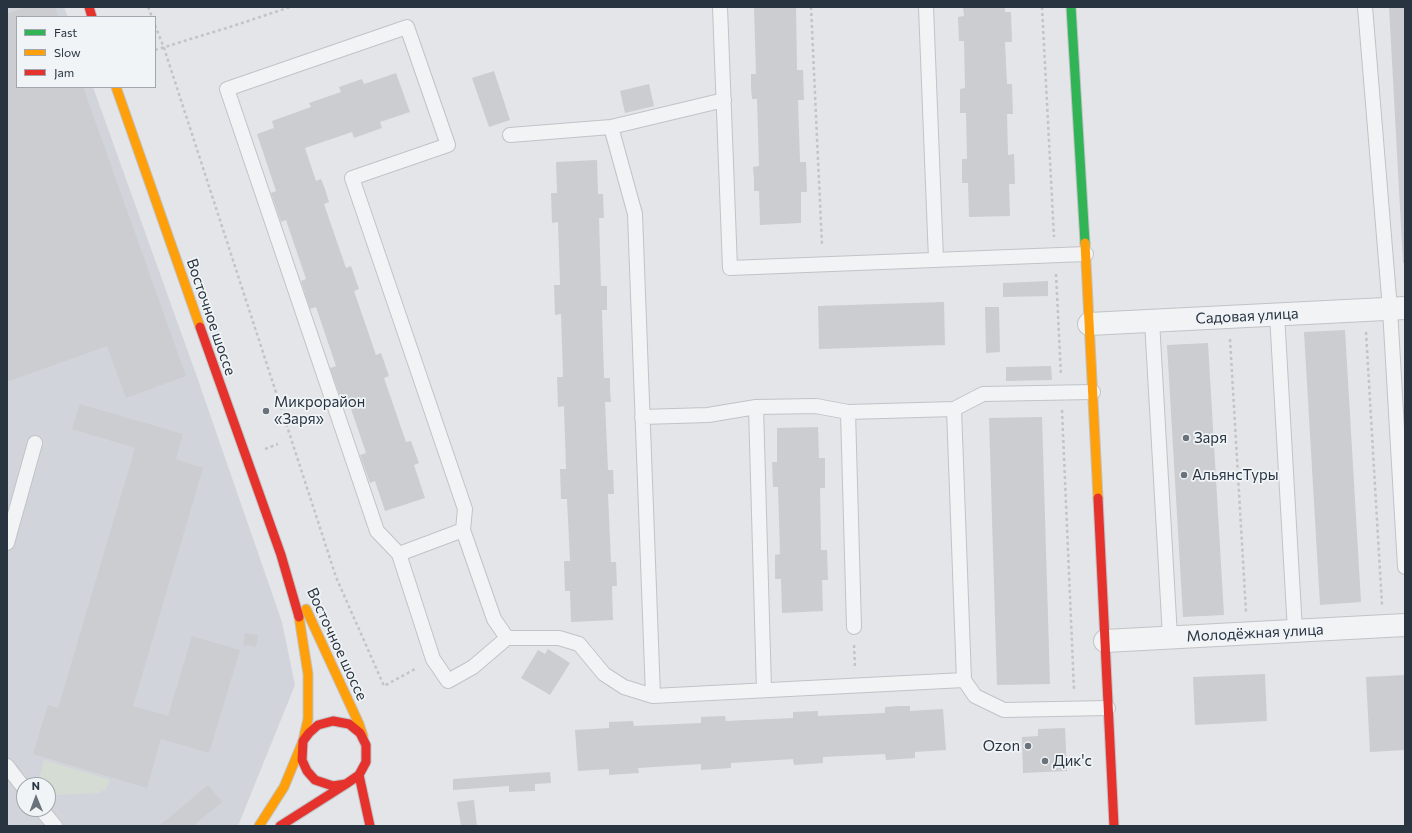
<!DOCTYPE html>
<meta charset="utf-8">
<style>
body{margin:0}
#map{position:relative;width:1412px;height:833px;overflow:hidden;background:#e3e5e8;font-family:Commissioner,sans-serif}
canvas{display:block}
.frame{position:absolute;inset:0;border:8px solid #293441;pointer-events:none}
.legend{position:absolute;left:16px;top:16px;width:140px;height:72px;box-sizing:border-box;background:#f0f4f7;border:1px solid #a0a7ae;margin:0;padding:5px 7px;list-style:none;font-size:12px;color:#293441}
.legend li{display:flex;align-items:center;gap:8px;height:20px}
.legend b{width:20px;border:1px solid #a0a7ae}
.north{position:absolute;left:16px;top:777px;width:40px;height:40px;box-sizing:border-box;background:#f0f4f7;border:1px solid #a0a7ae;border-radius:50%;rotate:359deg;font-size:11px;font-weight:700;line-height:16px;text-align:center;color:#293441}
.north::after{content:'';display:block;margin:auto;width:14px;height:18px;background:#6a727b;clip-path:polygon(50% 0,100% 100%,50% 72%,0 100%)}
</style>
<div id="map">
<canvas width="1412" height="833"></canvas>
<div class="frame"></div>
<ul class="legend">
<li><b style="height:5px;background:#30b455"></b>Fast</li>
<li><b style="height:5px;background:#ff9f0a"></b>Slow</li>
<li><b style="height:5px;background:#e5322d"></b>Jam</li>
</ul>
<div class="north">N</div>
</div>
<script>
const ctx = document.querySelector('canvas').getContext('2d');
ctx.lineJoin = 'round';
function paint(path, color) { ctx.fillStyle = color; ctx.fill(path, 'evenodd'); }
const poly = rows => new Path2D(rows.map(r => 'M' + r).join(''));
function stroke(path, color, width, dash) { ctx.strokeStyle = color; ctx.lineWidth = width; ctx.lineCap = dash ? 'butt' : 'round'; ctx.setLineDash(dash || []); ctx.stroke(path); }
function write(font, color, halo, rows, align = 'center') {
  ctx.font = font + ' Commissioner,sans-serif'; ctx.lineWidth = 3.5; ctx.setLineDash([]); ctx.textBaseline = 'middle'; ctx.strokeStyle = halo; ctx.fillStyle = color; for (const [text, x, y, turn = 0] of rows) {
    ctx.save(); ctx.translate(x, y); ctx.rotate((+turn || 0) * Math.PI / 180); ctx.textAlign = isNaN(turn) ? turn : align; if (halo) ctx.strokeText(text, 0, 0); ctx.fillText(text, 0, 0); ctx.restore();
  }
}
paint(poly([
 [7,7,64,7,68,17,17,17,17,87,93,87,196,374,282,622,295,685,238,826,7,826],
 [24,785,48,785,48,809,24,809]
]), '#d1d5db');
paint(poly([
 [44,760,110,780,106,789,99,793,56,795,48,790,48,785,45,785,40,776]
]), '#d4dcd3');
paint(poly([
 [26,7,55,7,58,17,17,17,17,87,83,87,186,376,126,398,107,346,7,382,7,14],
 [754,7,796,7,797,70,803,70,804,100,798,100,800,162,806,162,807,192,801,192,801,223,760,225,759,191,754,191,754,179,753,167,759,166,757,99,752,99,751,87,751,74,756,74],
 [963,7,1005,7,1005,12,1011,12,1012,42,1005,42,1007,84,1012,84,1013,114,1007,114,1008,155,1014,154,1015,184,1009,184,1010,216,969,217,968,183,962,183,962,159,967,159,966,113,960,113,960,89,965,88,964,41,959,41,958,17,964,16],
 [1389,7,1405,7,1405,263,1403,263],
 [494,71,510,120,489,127,472,78],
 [396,73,410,112,380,122,382,128,354,138,352,132,305,148,316,181,321,179,325,189,329,202,324,204,346,268,351,266,359,289,354,291,376,355,381,353,389,376,384,378,406,442,411,441,419,463,414,465,425,498,385,511,375,481,370,483,360,455,366,453,346,394,340,396,330,368,336,366,316,307,310,309,301,281,306,279,286,220,281,222,271,193,276,191,257,134,274,128,272,121,311,107,309,103,341,92,339,87,362,79,364,84],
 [649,84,654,106,625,113,620,91],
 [597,160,598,194,603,194,604,218,599,218,601,286,607,286,607,310,602,310,604,378,610,378,610,389,611,402,605,402,608,470,613,470,614,494,608,494,611,562,616,562,617,586,612,586,613,620,571,622,570,591,565,591,564,561,570,561,567,499,561,499,560,469,566,469,564,406,558,407,557,377,563,377,561,314,555,315,554,285,560,285,558,222,552,223,551,193,557,193,556,162],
 [1048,281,1048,296,1003,297,1003,283],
 [944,302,945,345,819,349,818,306],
 [985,307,999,307,1000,352,986,353],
 [1345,330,1361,602,1320,605,1304,332],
 [1208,343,1224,615,1183,617,1167,345],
 [1051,366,1052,380,1006,381,1006,367],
 [80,404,183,434,176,459,203,468,133,706,168,716,192,636,240,650,209,753,161,739,147,788,33,754,48,705,58,708,135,448,72,429],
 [1042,417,1050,684,997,685,989,418],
 [818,427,819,458,825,458,825,488,820,488,821,550,827,550,828,580,822,580,823,611,782,613,781,579,775,579,775,555,780,554,778,487,773,487,772,462,777,462,777,428],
 [245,633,258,635,256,647,243,645],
 [548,649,570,663,550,695,521,678,538,650,545,654],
 [1265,674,1267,721,1195,725,1193,677],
 [1405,675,1405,750,1370,752,1366,677],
 [898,706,910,706,910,711,943,709,946,750,915,752,915,758,886,760,885,754,823,757,823,763,794,765,793,759,731,763,731,768,701,770,701,764,638,768,639,773,609,775,609,769,578,771,575,730,609,728,609,722,633,721,634,726,701,723,701,717,725,716,726,721,793,718,793,712,818,711,818,716,885,713,885,707],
 [1065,728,1067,771,1023,773,1022,737,1038,736,1038,729],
 [550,772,551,783,535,784,535,791,509,792,509,786,453,790,453,779],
 [208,785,222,802,193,826,159,826],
 [474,800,477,826,461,826,457,802]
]), '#cbcdd0');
const lane = poly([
 [720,7,730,268,1086,254],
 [926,7,936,260],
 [1365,7,1390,309,1405,567],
 [611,127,635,214,653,696],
 [510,135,611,127,724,100],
 [1277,314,1295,631],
 [1152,321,1170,637],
 [1093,392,983,394,954,409,964,680,975,696,1004,710,1108,708],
 [756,407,764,690],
 [848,412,854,627],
 [642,417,708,415,756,407,816,406,848,412,954,409],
 [463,530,494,619,507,638,473,667,448,681,433,659,399,554,463,530],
 [7,543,35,443],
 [399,554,377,531,227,89,407,27,448,145,352,178,465,509,463,530],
 [507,638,559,638,579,644,604,674,624,687,653,696,964,680],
 [7,766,24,788],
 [41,809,55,826]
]);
const street = poly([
 [1089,324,1405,308],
 [1105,641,1405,625]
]);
const fast = poly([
 [1071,7,1085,243]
]);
const slow = poly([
 [116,87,200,327],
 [1085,243,1098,498],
 [306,609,359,724,363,736],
 [259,826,284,787,303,741,308,719,308,674,299,617]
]);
const jam = poly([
 [89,7,92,17],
 [200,327,281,555,299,617],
 [1098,498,1114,826],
 [359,775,370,826],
 [280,826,346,784,359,775,366,762,366,745,360,733,349,724,333,721,318,725,309,733,303,741,302,760,307,771,315,780,333,786,346,784]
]);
stroke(lane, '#c1c3c6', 16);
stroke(street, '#c1c3c6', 24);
stroke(fast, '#c1c3c6', 11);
stroke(slow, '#c1c3c6', 11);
stroke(jam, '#c1c3c6', 11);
stroke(poly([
 [148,7,152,17],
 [811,7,822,246],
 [1042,7,1054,237],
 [155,25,164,48,336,577,384,686,417,668],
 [155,50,233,26,290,7],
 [1056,274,1061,375],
 [1366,332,1382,605],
 [1230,339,1246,612],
 [1062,410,1074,690],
 [265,449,278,444],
 [854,645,855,668]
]), '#c2c4c8', 2.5, [3, 3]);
stroke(lane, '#f2f3f5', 14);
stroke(street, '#f2f3f5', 22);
stroke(fast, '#30b455', 9);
stroke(slow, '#ff9f0a', 9);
stroke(jam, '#e5322d', 9);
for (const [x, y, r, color] of [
 [266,411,4,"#6a727b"],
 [1186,438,4,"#6a727b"],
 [1184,475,4,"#6a727b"],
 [1028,746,4,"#6a727b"],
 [1045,761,4,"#6a727b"]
]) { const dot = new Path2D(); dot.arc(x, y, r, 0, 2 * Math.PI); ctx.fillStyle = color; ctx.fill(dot); stroke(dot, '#f0f4f7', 1.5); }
write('15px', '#293441', '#f0f4f7', [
 ["Садовая улица",1247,316,-3],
 ["Восточное шоссе",211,317,71],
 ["Молодёжная улица",1255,633,-3],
 ["Восточное шоссе",337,644,65]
]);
write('15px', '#293441', '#f0f4f7', [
 ["Микрорайон",274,402],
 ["«Заря»",274,419],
 ["Заря",1194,438],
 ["АльянсТуры",1192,475],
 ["Ozon",1020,746,"right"],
 ["Дик'с",1053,761]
], 'left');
</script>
